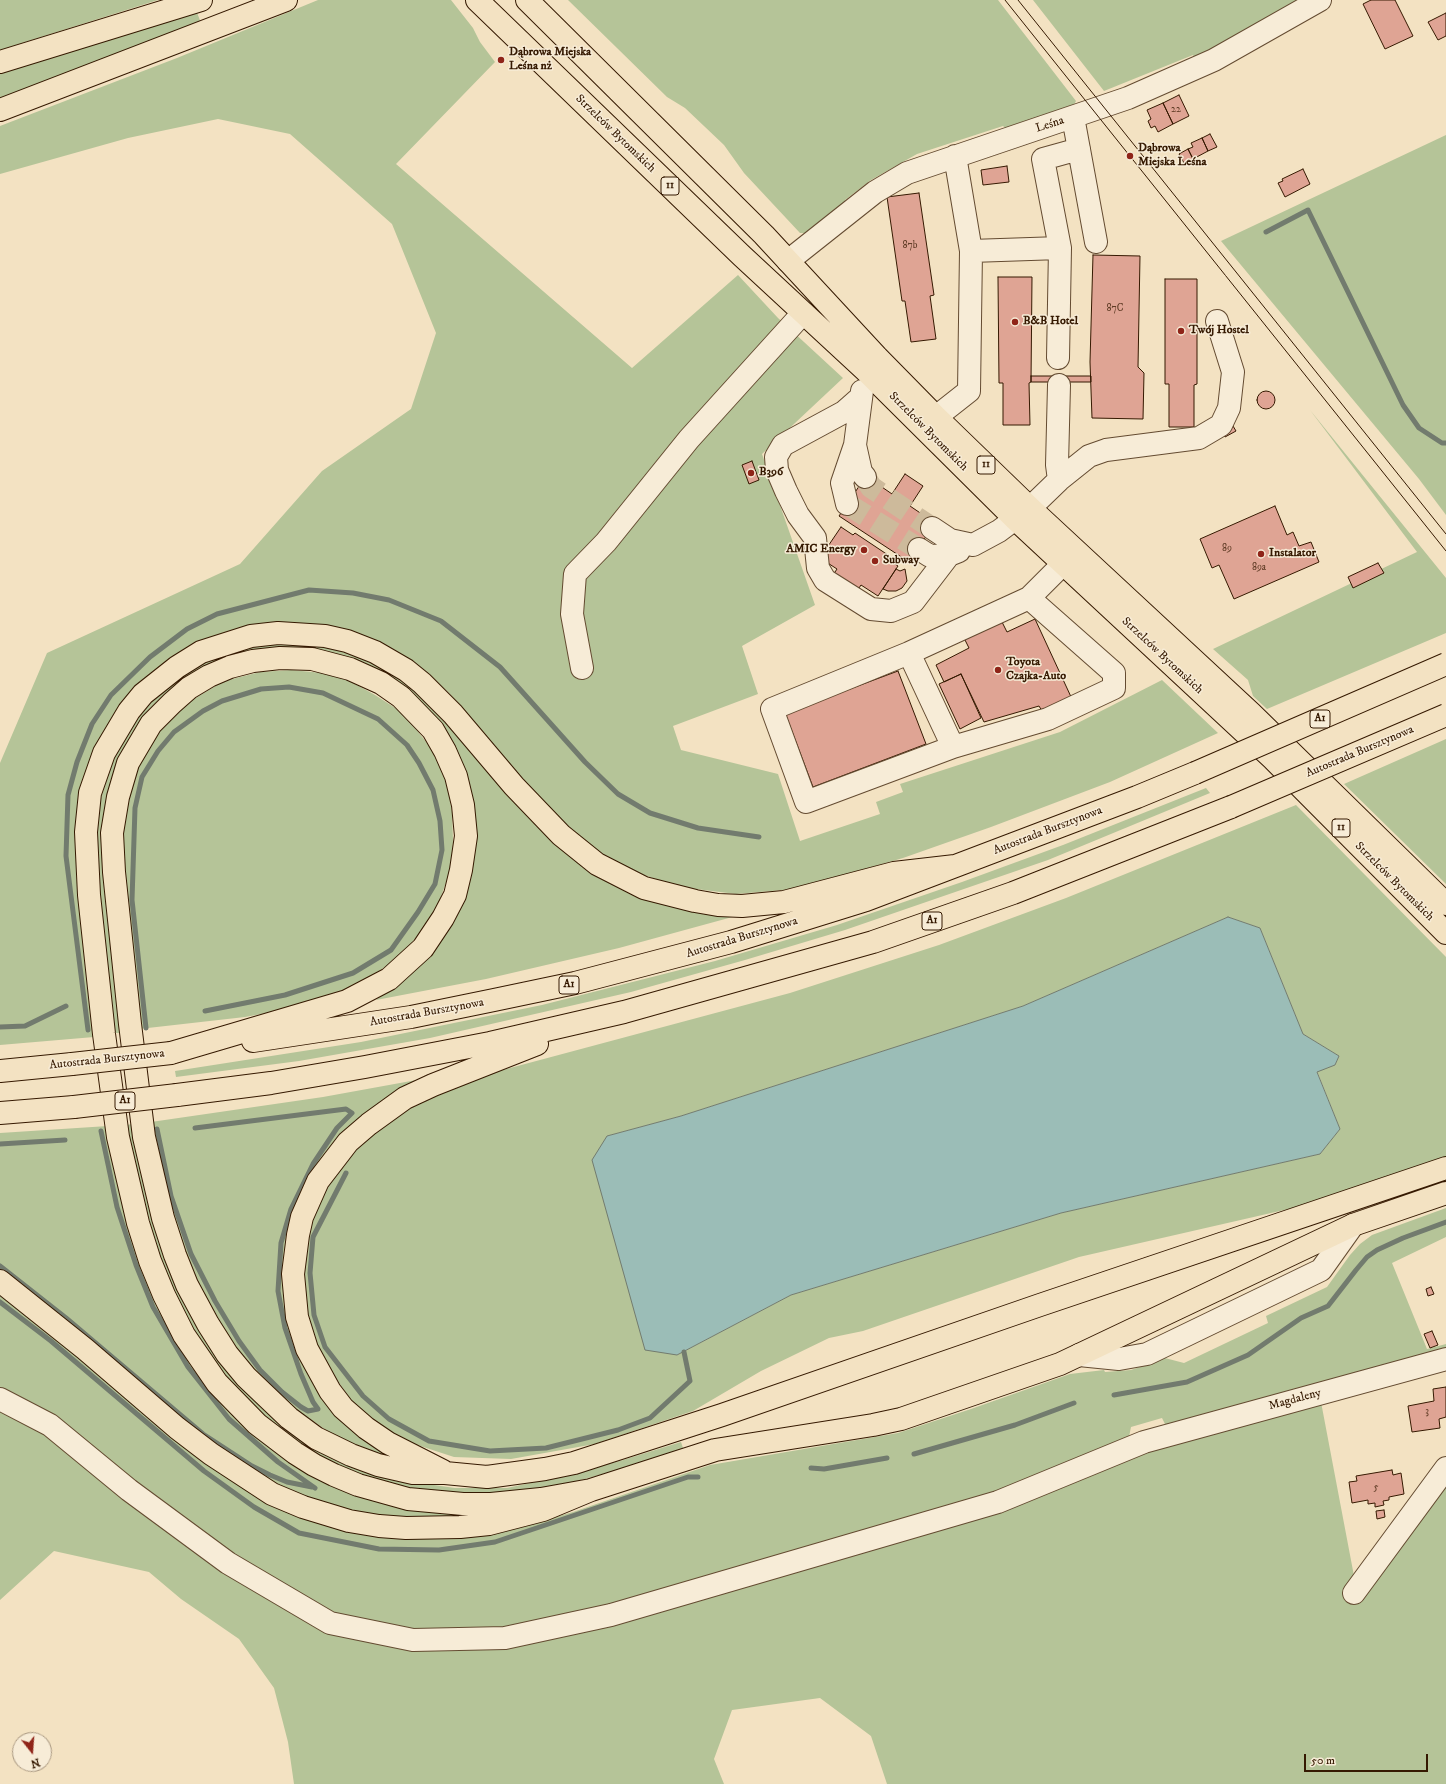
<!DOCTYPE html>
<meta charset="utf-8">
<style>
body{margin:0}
#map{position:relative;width:1446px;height:1784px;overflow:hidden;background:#f3e2c2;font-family:"IM FELL DW Pica",serif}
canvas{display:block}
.north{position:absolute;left:12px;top:1732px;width:40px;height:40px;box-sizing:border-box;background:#f7ecd7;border:1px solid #a99881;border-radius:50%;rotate:163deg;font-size:11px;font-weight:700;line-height:16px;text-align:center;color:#351901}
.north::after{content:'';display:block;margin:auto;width:14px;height:18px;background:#8f2418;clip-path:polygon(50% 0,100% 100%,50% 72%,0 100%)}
.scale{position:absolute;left:1304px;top:1754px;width:124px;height:18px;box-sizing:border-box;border:2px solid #351901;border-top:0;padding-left:5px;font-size:12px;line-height:14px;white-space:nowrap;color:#351901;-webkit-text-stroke:3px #f7ecd7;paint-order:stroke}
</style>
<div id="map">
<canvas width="1446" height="1784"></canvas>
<div class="north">N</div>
<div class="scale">50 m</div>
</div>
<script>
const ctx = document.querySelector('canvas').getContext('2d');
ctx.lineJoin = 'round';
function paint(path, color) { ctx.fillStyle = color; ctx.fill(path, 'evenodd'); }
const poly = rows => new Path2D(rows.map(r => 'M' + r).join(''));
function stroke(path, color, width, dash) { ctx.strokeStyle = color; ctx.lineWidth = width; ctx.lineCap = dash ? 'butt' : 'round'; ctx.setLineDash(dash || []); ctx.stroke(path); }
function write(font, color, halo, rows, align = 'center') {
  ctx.font = font + ' "IM FELL DW Pica",serif'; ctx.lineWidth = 3; ctx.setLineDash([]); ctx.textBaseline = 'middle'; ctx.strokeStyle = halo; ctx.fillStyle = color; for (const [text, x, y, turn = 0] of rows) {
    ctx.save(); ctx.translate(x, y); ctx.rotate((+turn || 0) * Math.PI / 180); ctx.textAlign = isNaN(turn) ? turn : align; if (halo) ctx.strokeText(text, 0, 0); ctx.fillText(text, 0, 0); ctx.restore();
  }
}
paint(poly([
 [0,0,158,0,0,50],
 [318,0,451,0,473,28,480,42,495,62,396,164,632,368,738,275,778,318,843,378,762,454,815,605,742,646,758,694,673,726,681,750,778,774,800,841,880,814,876,802,903,792,900,784,1060,732,1162,680,1218,733,1110,782,991,827,903,858,795,889,736,894,680,887,644,875,606,857,574,833,546,806,449,693,415,663,262,624,234,630,183,650,160,668,118,710,99,739,90,761,77,827,76,873,94,1037,0,1045,0,763,47,653,240,564,322,471,411,409,436,333,392,224,290,134,218,119,128,138,0,174,0,126,177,58],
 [568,0,998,0,1076,101,1070,112,1010,132,1003,126,917,154,871,180,845,200,846,206,808,233,800,233,744,173,724,145,685,108,667,97],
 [1033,0,1312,0,1197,64,1193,55,1104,91],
 [196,10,201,23,0,101,0,69],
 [1446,135,1446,515,1419,479,1221,241],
 [1310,410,1446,578,1446,633,1267,709,1253,696,1248,680,1213,649,1417,552],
 [301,642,335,648,363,657,392,672,420,694,571,857,736,916,619,948,486,979,376,1000,411,972,466,885,456,757,359,664,216,665,119,762,121,1033,113,1033,95,852,97,812,112,760,126,733,146,705,177,678,214,657,262,645],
 [291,670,323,673,350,681,375,695,397,709,416,729,434,752,447,784,452,812,453,840,452,866,439,902,423,930,397,959,355,987,310,1005,245,1017,139,1029,124,880,123,827,131,783,144,754,164,725,192,700,224,681,260,672],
 [1446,739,1446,884,1344,784],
 [1206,788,1210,793,1048,860,845,930,745,960,631,992,430,1038,299,1061,176,1077,175,1071,361,1042,542,1005,715,961,837,925,962,882,1063,845],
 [1296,805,1446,957,1446,1158,1306,1205,1079,1257,863,1331,829,1338,761,1371,693,1411,595,1444,511,1459,454,1457,402,1440,359,1411,329,1369,310,1334,305,1293,304,1253,313,1220,326,1188,345,1160,377,1130,422,1100,484,1075,790,993,939,945,1066,898],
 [1228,917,1260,928,1303,1034,1339,1056,1335,1065,1317,1071,1340,1129,1320,1154,1061,1213,791,1295,677,1355,607,1136,681,1116,1023,1006],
 [422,1079,297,1205,295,1337,399,1458,383,1457,336,1437,274,1394,220,1328,197,1286,179,1240,151,1122,323,1097],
 [133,1124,151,1208,269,1412,413,1482,455,1488,507,1488,567,1475,623,1460,681,1442,683,1448,625,1468,566,1484,508,1495,455,1497,411,1491,370,1480,326,1461,265,1420,223,1376,184,1317,148,1225,126,1125],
 [108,1126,117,1184,141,1266,289,1459,485,1513,435,1521,373,1515,336,1508,291,1494,200,1439,0,1273,0,1133],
 [1446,1208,1446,1237,1392,1263,1427,1349,1446,1344,1446,1353,1167,1428,1162,1418,1131,1427,1128,1442,1321,1402,1354,1576,1446,1479,1446,1784,887,1784,871,1736,820,1698,732,1710,714,1759,724,1784,294,1784,288,1742,274,1688,239,1639,181,1599,149,1572,54,1551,0,1600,0,1295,116,1388,196,1457,244,1489,280,1508,391,1538,429,1539,474,1537,502,1532,573,1512,710,1465,898,1433,971,1409,1070,1374,1104,1370,1105,1372,1131,1370,1146,1365,1161,1357,1184,1363,1268,1323,1266,1316,1327,1287,1350,1255,1360,1244,1372,1235]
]), '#b5c498');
const water = poly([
 [1228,917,1260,928,1303,1034,1339,1056,1335,1065,1317,1072,1340,1129,1320,1154,1061,1213,791,1295,677,1355,645,1350,592,1160,607,1136,681,1116,1023,1006,1228,917]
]);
paint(water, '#9bbdb7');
stroke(water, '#727b6e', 1);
stroke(poly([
 [1266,232,1308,210,1403,405,1419,428,1442,443,1446,443],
 [0,1027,25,1026,66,1006],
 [146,1028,132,900,135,808,142,777,158,751,174,732,203,711,222,701,261,689,289,687,323,693,378,719,407,745,419,763,433,790,440,821,442,850,435,884,418,912,391,950,353,973,285,995,205,1011],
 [88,1030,66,856,68,795,77,762,92,724,111,695,150,657,187,629,217,614,309,590,353,593,389,600,441,621,500,667,585,762,618,794,650,813,698,828,759,837],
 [157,1129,171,1196,191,1254,215,1301,239,1341,260,1370,282,1392,301,1407,308,1411,318,1409,313,1402,301,1374,285,1328,278,1291,281,1243,291,1209,313,1164,337,1128,352,1113,346,1109,195,1128],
 [101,1131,117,1207,136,1265,153,1307,188,1367,229,1419,278,1462,315,1488],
 [0,1144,65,1140],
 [346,1173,313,1237,310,1273,314,1315,325,1347,363,1396,389,1419,429,1441,490,1451,546,1448,618,1430,650,1418,690,1381,684,1352],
 [0,1266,66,1318,203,1434,252,1466,270,1475,287,1482,312,1487],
 [0,1302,51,1341,204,1471,254,1507,299,1533,379,1549,439,1550,495,1542,688,1477,698,1477],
 [1114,1395,1187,1382,1248,1355,1301,1318,1328,1306,1356,1270,1367,1257,1377,1250,1403,1238,1446,1222],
 [914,1454,1015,1425,1074,1403],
 [811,1468,824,1469,887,1458]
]), '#727b6e', 5);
const building = poly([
 [1371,0,1395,0,1413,36,1385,49,1363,4,1371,0],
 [1446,13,1446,36,1438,40,1428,22,1446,13],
 [1179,95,1189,116,1173,124,1163,103,1179,95],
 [1163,103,1173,124,1158,132,1155,126,1151,128,1148,121,1151,119,1147,110,1163,103],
 [1210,134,1217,147,1208,151,1202,138,1210,134],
 [1202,138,1208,151,1193,159,1188,149,1193,147,1191,143,1202,138],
 [1188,149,1193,159,1184,163,1179,154,1188,149],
 [1007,166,1009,182,983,185,981,170,1007,166],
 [1303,169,1310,184,1285,197,1278,183,1283,181,1282,179,1303,169],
 [919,193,934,295,930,296,936,339,911,342,905,301,902,301,887,197,919,193],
 [1093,255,1140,256,1138,367,1144,373,1143,419,1092,418,1090,362,1093,255],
 [998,277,1032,277,1031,382,1029,383,1030,425,1003,425,1003,383,999,383,998,277],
 [1165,279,1197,279,1197,384,1194,385,1194,427,1169,427,1169,384,1165,384,1165,279],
 [1031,376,1091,376,1091,382,1031,382,1031,376],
 '1257 400a9 9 0 1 1 18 0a9 9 0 1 1-18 0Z',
 [1233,426,1236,431,1225,437,1222,432,1233,426],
 [752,461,759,480,749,484,742,465,752,461],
 [905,474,923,486,910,506,935,523,909,562,839,516,866,476,892,494,905,474],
 [1275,506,1287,535,1293,532,1299,546,1311,542,1319,562,1234,599,1219,565,1212,568,1200,539,1275,506],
 [841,527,853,535,855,533,888,555,886,558,898,566,878,596,861,585,855,594,831,578,837,569,820,558,841,527],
 [1378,563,1384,573,1353,588,1348,577,1378,563],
 [896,569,900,571,905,569,907,581,902,588,896,591,888,591,883,589,896,569],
 [1035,619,1072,699,1042,711,1039,706,984,722,961,674,944,682,936,665,969,648,964,638,1001,620,1007,632,1035,619],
 [898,671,926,744,813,787,785,713,898,671],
 [961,674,981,718,960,729,939,684,961,674],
 [1431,1287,1434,1294,1428,1296,1426,1289,1431,1287],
 [1432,1331,1438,1345,1430,1348,1424,1334,1432,1331],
 [1446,1387,1446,1417,1439,1419,1440,1428,1412,1432,1408,1406,1434,1401,1433,1389,1446,1387],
 [1392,1470,1393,1475,1401,1473,1404,1494,1389,1497,1389,1500,1383,1501,1384,1505,1375,1507,1375,1503,1368,1504,1368,1500,1352,1503,1349,1482,1357,1481,1356,1476,1392,1470],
 [1384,1510,1385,1517,1377,1519,1376,1511,1384,1510]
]);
paint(building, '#dfa494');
stroke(building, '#351901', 1);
stroke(poly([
 [865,477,871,487,932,528],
 [847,504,919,549]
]), '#cdba9b', 22, [22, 11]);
const minor = poly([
 [1073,117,1096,242],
 [1060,248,1043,159,1079,149],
 [971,251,1060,248,1058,358],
 [788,261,875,192,907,173,1128,98,1214,60,1320,0],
 [1059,385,1057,465,1059,480],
 [862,391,855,445,861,472,865,477],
 [861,397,844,412,783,445,776,457,777,470,786,491,798,515,815,538,818,568,825,580,871,609,891,611,913,602,949,555],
 [936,417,969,391,971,251,955,156],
 [847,504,842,483,855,445],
 [1030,508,1059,480,1089,456,1106,450,1199,438,1221,425,1229,408,1233,372,1217,321],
 [932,528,950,540,973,545,999,531,1015,519],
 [919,549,930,556,949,555,959,551],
 [909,653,772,709,806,802,953,747,909,653,1029,598],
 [582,668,572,614,575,574,606,542,689,439,803,313],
 [953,747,1048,719,1114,688,1114,673,1029,598,1063,564],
 [1079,1355,1119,1359,1147,1354,1321,1270,1353,1225],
 [0,1399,50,1425,129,1490,228,1563,330,1623,413,1640,505,1638,611,1615,998,1502,1144,1442,1446,1359],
 [1354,1593,1446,1468]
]);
const major = poly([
 [477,0,742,256,865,370,1015,519,1273,759,1446,933],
 [527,0,764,235,877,357,936,417,1030,508,1252,714,1446,904],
 [0,62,201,0],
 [0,110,286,0]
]);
const highway = poly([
 [253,1041,411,1017,494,1000,575,983,731,942,866,900,1137,797,1195,773],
 [171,1053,347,1001,389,979,423,948,443,918,455,895,461,870,466,836,463,805,456,776,445,751,433,730,401,697,381,683,350,669,312,659,280,658,253,661,230,667,209,676,189,688,172,703,151,724,128,763,118,797,112,833,114,872,130,1024,144,1137,163,1218,175,1255,187,1285,208,1324,227,1354,246,1377,289,1418,316,1438,351,1455,378,1465,413,1473,445,1473,487,1477,545,1469,574,1463,722,1415,1040,1305,1446,1168],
 [0,1071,72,1064],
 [177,1095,271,1083,365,1067,490,1043,624,1012,873,942,1013,893,1231,807],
 [0,1113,74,1107],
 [0,1281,85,1349,177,1428,211,1454,272,1494,303,1507,349,1521,379,1526,406,1528,460,1527,489,1524,543,1510,591,1490,715,1450,873,1425,901,1419,1060,1364,1353,1225,1446,1193],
 [443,1471,388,1443,366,1428,343,1408,330,1391,307,1349,297,1317,293,1274,298,1235,302,1217,318,1181,348,1142,369,1124,405,1098,433,1085,537,1044],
 [591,1490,541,1499,491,1504,463,1504,408,1499,358,1485,334,1475,314,1465,295,1453,257,1424,217,1383,184,1335,164,1295,150,1261,138,1223,118,1137,104,1034,89,895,86,832,90,793,104,753,129,711,143,694,177,667,201,652,251,636,278,633,325,636,347,641,375,652,406,670,422,683,453,714,514,786,561,835,597,864,644,888,695,901,718,905,742,906,784,902,894,873,955,866]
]);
stroke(minor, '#644b31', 24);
stroke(major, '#351901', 24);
stroke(highway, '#351901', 24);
stroke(minor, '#f7ecd7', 22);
stroke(major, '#f3e2c2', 22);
stroke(highway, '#f3e2c2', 22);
stroke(poly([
 [1005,0,1446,551],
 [1018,0,1446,534]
]), '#351901', 1);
const highwayBridge = poly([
 [1195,773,1446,664],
 [1231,807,1446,715],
 [72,1064,171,1053],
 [74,1107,177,1095]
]);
stroke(highwayBridge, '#351901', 24, []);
stroke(highwayBridge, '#f3e2c2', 22);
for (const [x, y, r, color] of [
 [501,60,4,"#8f2418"],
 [1130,156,4,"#8f2418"],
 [1015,322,4,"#8f2418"],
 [1181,331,4,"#8f2418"],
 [751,473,4,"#8f2418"],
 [864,550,4,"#8f2418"],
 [1261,554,4,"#8f2418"],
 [875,561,4,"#8f2418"],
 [998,670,4,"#8f2418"]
]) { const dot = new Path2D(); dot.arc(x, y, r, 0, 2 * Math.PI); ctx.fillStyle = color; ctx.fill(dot); stroke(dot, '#f7ecd7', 1.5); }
write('10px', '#603c26', null, [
 ["22",1176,110],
 ["87b",910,246],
 ["87C",1115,309],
 ["89",1227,549],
 ["89a",1259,568],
 ["3",1427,1412],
 ["5",1376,1488]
]);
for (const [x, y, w] of [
 [670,186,18],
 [986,465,18],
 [1320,719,20],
 [1341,828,18],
 [932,921,20],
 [569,985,20],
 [125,1101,20]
]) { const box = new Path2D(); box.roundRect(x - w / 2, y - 9, w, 18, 3); ctx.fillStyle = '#f7ecd7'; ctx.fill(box); stroke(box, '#351901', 1); }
write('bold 11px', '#351901', null, [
 ["11",670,186],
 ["11",986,465],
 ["A1",1320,719],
 ["11",1341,828],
 ["A1",932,921],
 ["A1",569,985],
 ["A1",125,1101]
]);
write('bold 12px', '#351901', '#f7ecd7', [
 ["Dąbrowa Miejska",509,53],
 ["Leśna nż",509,67],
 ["Dąbrowa",1138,149],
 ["Miejska Leśna",1138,163],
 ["B&B Hotel",1023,322],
 ["Twój Hostel",1189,331],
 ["B396",759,473],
 ["AMIC Energy",856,550,"right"],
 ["Instalator",1269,554],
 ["Subway",883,561],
 ["Toyota",1006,663],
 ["Czajka-Auto",1006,677]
], 'left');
write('12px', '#351901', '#f7ecd7', [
 ["Leśna",1050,125,-18],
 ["Strzelców Bytomskich",615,134,44],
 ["Strzelców Bytomskich",928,432,45],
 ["Strzelców Bytomskich",1162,656,43],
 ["Autostrada Bursztynowa",1360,752,-23],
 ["Autostrada Bursztynowa",1048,831,-21],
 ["Strzelców Bytomskich",1394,882,45],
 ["Autostrada Bursztynowa",742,938,-17],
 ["Autostrada Bursztynowa",427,1013,-10],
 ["Autostrada Bursztynowa",107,1060,-6],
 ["Magdaleny",1295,1400,-15]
]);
</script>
